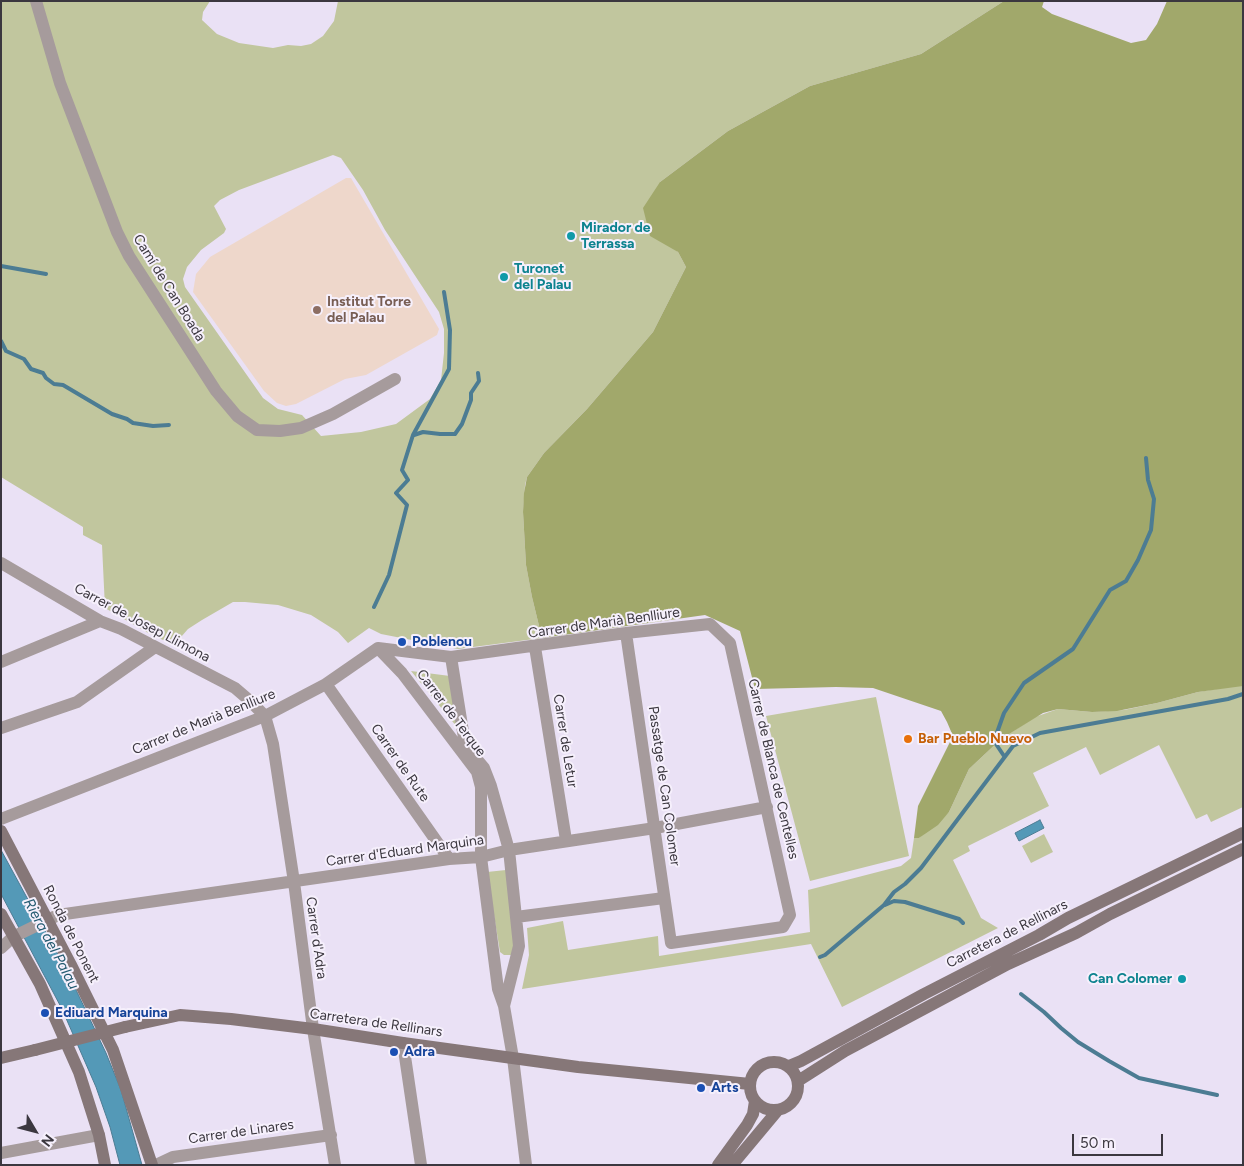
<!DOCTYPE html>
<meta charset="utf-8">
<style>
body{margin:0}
#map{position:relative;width:1244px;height:1166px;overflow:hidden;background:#eae1f5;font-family:Figtree,sans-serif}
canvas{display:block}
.frame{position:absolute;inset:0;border:2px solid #3b373f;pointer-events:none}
.north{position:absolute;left:10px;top:1106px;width:50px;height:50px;-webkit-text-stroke:4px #f6f0fc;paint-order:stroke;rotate:127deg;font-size:14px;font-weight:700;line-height:20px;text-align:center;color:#3b373f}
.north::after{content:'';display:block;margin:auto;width:18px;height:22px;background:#3b373f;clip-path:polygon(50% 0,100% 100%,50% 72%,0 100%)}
.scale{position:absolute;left:1072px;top:1134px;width:91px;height:22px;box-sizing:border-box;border:2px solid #3b373f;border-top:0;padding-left:6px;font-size:15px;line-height:18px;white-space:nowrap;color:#3b373f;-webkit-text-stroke:4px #f6f0fc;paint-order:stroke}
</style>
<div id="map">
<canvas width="1244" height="1166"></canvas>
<div class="frame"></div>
<div class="north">N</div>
<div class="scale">50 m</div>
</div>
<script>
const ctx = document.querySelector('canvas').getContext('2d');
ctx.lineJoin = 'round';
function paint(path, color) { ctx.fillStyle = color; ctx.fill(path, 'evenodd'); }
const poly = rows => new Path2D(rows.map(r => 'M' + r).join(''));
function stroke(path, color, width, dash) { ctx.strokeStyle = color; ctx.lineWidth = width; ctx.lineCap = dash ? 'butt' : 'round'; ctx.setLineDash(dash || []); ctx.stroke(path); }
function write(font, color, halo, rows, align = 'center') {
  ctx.font = font + ' Figtree,sans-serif'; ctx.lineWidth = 4; ctx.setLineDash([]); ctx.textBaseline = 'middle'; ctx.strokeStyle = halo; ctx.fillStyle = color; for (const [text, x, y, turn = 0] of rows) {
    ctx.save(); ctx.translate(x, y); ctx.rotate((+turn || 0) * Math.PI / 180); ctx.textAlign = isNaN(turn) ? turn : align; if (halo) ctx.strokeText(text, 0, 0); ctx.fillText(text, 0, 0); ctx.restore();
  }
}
paint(poly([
 [346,178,351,178,439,329,437,335,366,375,345,379,296,404,286,406,277,403,264,391,193,292,196,274,210,257]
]), '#eed7cb');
paint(poly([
 [1,1,210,1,203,12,202,20,217,34,239,43,273,48,288,45,301,46,311,44,323,36,334,21,338,1,1004,1,921,54,810,86,728,131,660,182,671,246,678,252,686,267,653,332,587,409,544,453,527,477,525,485,523,512,526,565,532,597,542,638,458,649,381,634,369,628,348,643,338,632,311,615,278,605,245,602,233,602,202,620,188,629,174,645,150,634,105,608,102,545,83,535,83,527,1,477],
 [333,155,341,158,363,190,385,230,439,312,444,329,444,353,441,380,430,399,396,424,361,432,321,436,302,415,278,409,263,398,185,287,183,279,187,267,201,250,224,233,226,229,214,206,220,200,239,190],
 [411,671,450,676,457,727],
 [1234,686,1243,686,1243,807,1211,822,1207,814,1196,819,1159,745,1100,775,1086,747,1033,773,1049,806,968,846,970,851,953,860,981,918,998,928,842,1007,811,944,522,989,529,955,527,928,563,921,568,950,658,936,659,956,810,932,808,890,901,866,911,858,914,838,919,838,949,812,969,769,1001,739,1035,717,1058,709,1092,712,1124,710,1157,703,1198,692],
 [876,697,909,856,810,881,766,716],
 [1044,834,1053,852,1031,863,1022,846],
 [506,870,515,945,511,955,504,955,500,952,487,872]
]), '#c1c69e');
paint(poly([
 [1004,1,1044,1,1042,7,1052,14,1131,43,1146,40,1157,24,1167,1,1243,1,1243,686,1198,692,1157,703,1117,711,1092,712,1058,709,1043,713,1001,739,969,769,949,812,938,825,919,838,914,838,918,806,953,736,947,722,941,711,873,688,836,687,755,689,740,631,705,615,542,638,532,597,526,565,523,512,524,493,527,477,544,453,587,409,653,332,686,267,678,252,650,236,643,208,660,182,728,131,810,86,921,54]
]), '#a1a86b');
const water = poly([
 [1040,820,1044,828,1019,841,1015,833,1040,820],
 [1,850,68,973,106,1053,121,1090,142,1165,120,1165,110,1127,96,1087,62,1009,1,894,1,850]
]);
paint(water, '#5499b7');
stroke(water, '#4c7c93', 1);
stroke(poly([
 [1,266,46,274],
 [1,341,6,351,24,359,31,369,43,373,46,378,54,384,63,385,112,414,127,419,133,423,153,426,169,425],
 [414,435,423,432,440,434,455,434,462,424,471,400,471,393,479,381,478,373],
 [374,607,389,575,407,505,396,493,408,480,402,470,413,435,449,369,450,330,444,292],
 [1004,756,994,741,1004,713,1024,683,1073,649,1110,590,1126,581,1138,560,1151,530,1154,499,1148,480,1146,458],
 [885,905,894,901,905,902,959,919,963,923],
 [820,957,825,955,884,905,894,892,905,884,921,868,1013,746,1040,733,1228,699,1243,694],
 [1021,994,1044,1012,1061,1028,1078,1042,1109,1061,1139,1078,1217,1095]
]), '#4c7c93', 4);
stroke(poly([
 [36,1,60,83,117,232,129,256,216,391,237,416,257,430,280,431,301,428,333,414,395,379],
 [1,563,100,621,121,629,235,688,249,700,265,716,273,744,294,882,313,1029,335,1165],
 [535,647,566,840],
 [378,648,402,673,477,772,481,787,481,857,498,989,504,1006,513,1058,526,1165],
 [451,657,464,738,473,755,484,768,491,786,509,850,519,946,504,1006],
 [1,662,100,621],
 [326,684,449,859],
 [1,728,77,702,155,647],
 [1,819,265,716,326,684,378,648,451,657,626,633,710,624,730,643,790,915,783,927,671,943,626,633],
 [516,917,664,898],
 [1,948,13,937,58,915,449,859,481,857,509,850,655,828,767,807],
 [403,1043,421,1165],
 [1,1153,99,1135],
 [156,1165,173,1157,331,1135]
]), '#a69b9c', 12);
stroke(poly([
 [1,831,71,965,113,1050,152,1165],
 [1,914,40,984,79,1072,99,1135,105,1165],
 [125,1027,180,1015,231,1019,313,1029,403,1043,578,1067,750,1084],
 [1,1058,35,1050],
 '750 1086a24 24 0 1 1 48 0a24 24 0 1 1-48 0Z',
 [789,1066,801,1061,924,994,1039,935,1068,918,1243,833],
 [798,1081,845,1051,1008,964,1076,933,1110,914,1243,849],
 [718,1165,747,1125,753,1114,755,1101],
 [732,1165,778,1110]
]), '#867778', 12);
stroke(poly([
 [35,1050,125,1027]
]), '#867778', 12);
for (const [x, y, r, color] of [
 [571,236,5,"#0f9aa8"],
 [504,277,5,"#0f9aa8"],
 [317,310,5,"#8d6e63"],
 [402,642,5,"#1a4fb4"],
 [908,739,5,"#e8710a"],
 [1182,979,5,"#0f9aa8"],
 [45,1013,5,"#1a4fb4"],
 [394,1052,5,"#1a4fb4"],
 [701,1088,5,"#1a4fb4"]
]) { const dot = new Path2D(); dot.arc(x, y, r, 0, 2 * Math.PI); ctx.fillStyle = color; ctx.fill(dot); stroke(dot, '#f6f0fc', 2); }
write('bold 14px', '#0d838f', '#f6f0fc', [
 ["Mirador de",581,228],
 ["Terrassa",581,244],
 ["Turonet",514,269],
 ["del Palau",514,285],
 ["Can Colomer",1172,979,"right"]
], 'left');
write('14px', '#3b373f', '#f6f0fc', [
 ["Camí de Can Boada",169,288,58],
 ["Carrer de Josep Llimona",142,623,28],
 ["Carrer de Marià Benlliure",604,623,-8],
 ["Carrer de Terque",451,713,53],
 ["Carrer de Marià Benlliure",204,722,-22],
 ["Carrer de Letur",565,741,81],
 ["Carrer de Rute",400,763,55],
 ["Carrer de Blanca de Centelles",773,769,77],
 ["Passatge de Can Colomer",664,786,82],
 ["Carrer d'Eduard Marquina",405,851,-8],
 ["Ronda de Ponent",71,934,63],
 ["Carretera de Rellinars",1007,934,-27],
 ["Carrer d'Adra",316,938,82],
 ["Carretera de Rellinars",376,1023,8],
 ["Carrer de Linares",241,1132,-8]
]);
write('bold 14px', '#785e54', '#f6f0fc', [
 ["Institut Torre",327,302],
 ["del Palau",327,318]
], 'left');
write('bold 14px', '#164399', '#f6f0fc', [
 ["Poblenou",412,642],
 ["Ediuard Marquina",55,1013],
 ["Adra",404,1052],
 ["Arts",711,1088]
], 'left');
write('bold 14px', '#c56008', '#f6f0fc', [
 ["Bar Pueblo Nuevo",918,739]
], 'left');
write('italic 15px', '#245b71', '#f6f0fc', [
 ["Riera del Palau",51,944,62]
]);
</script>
